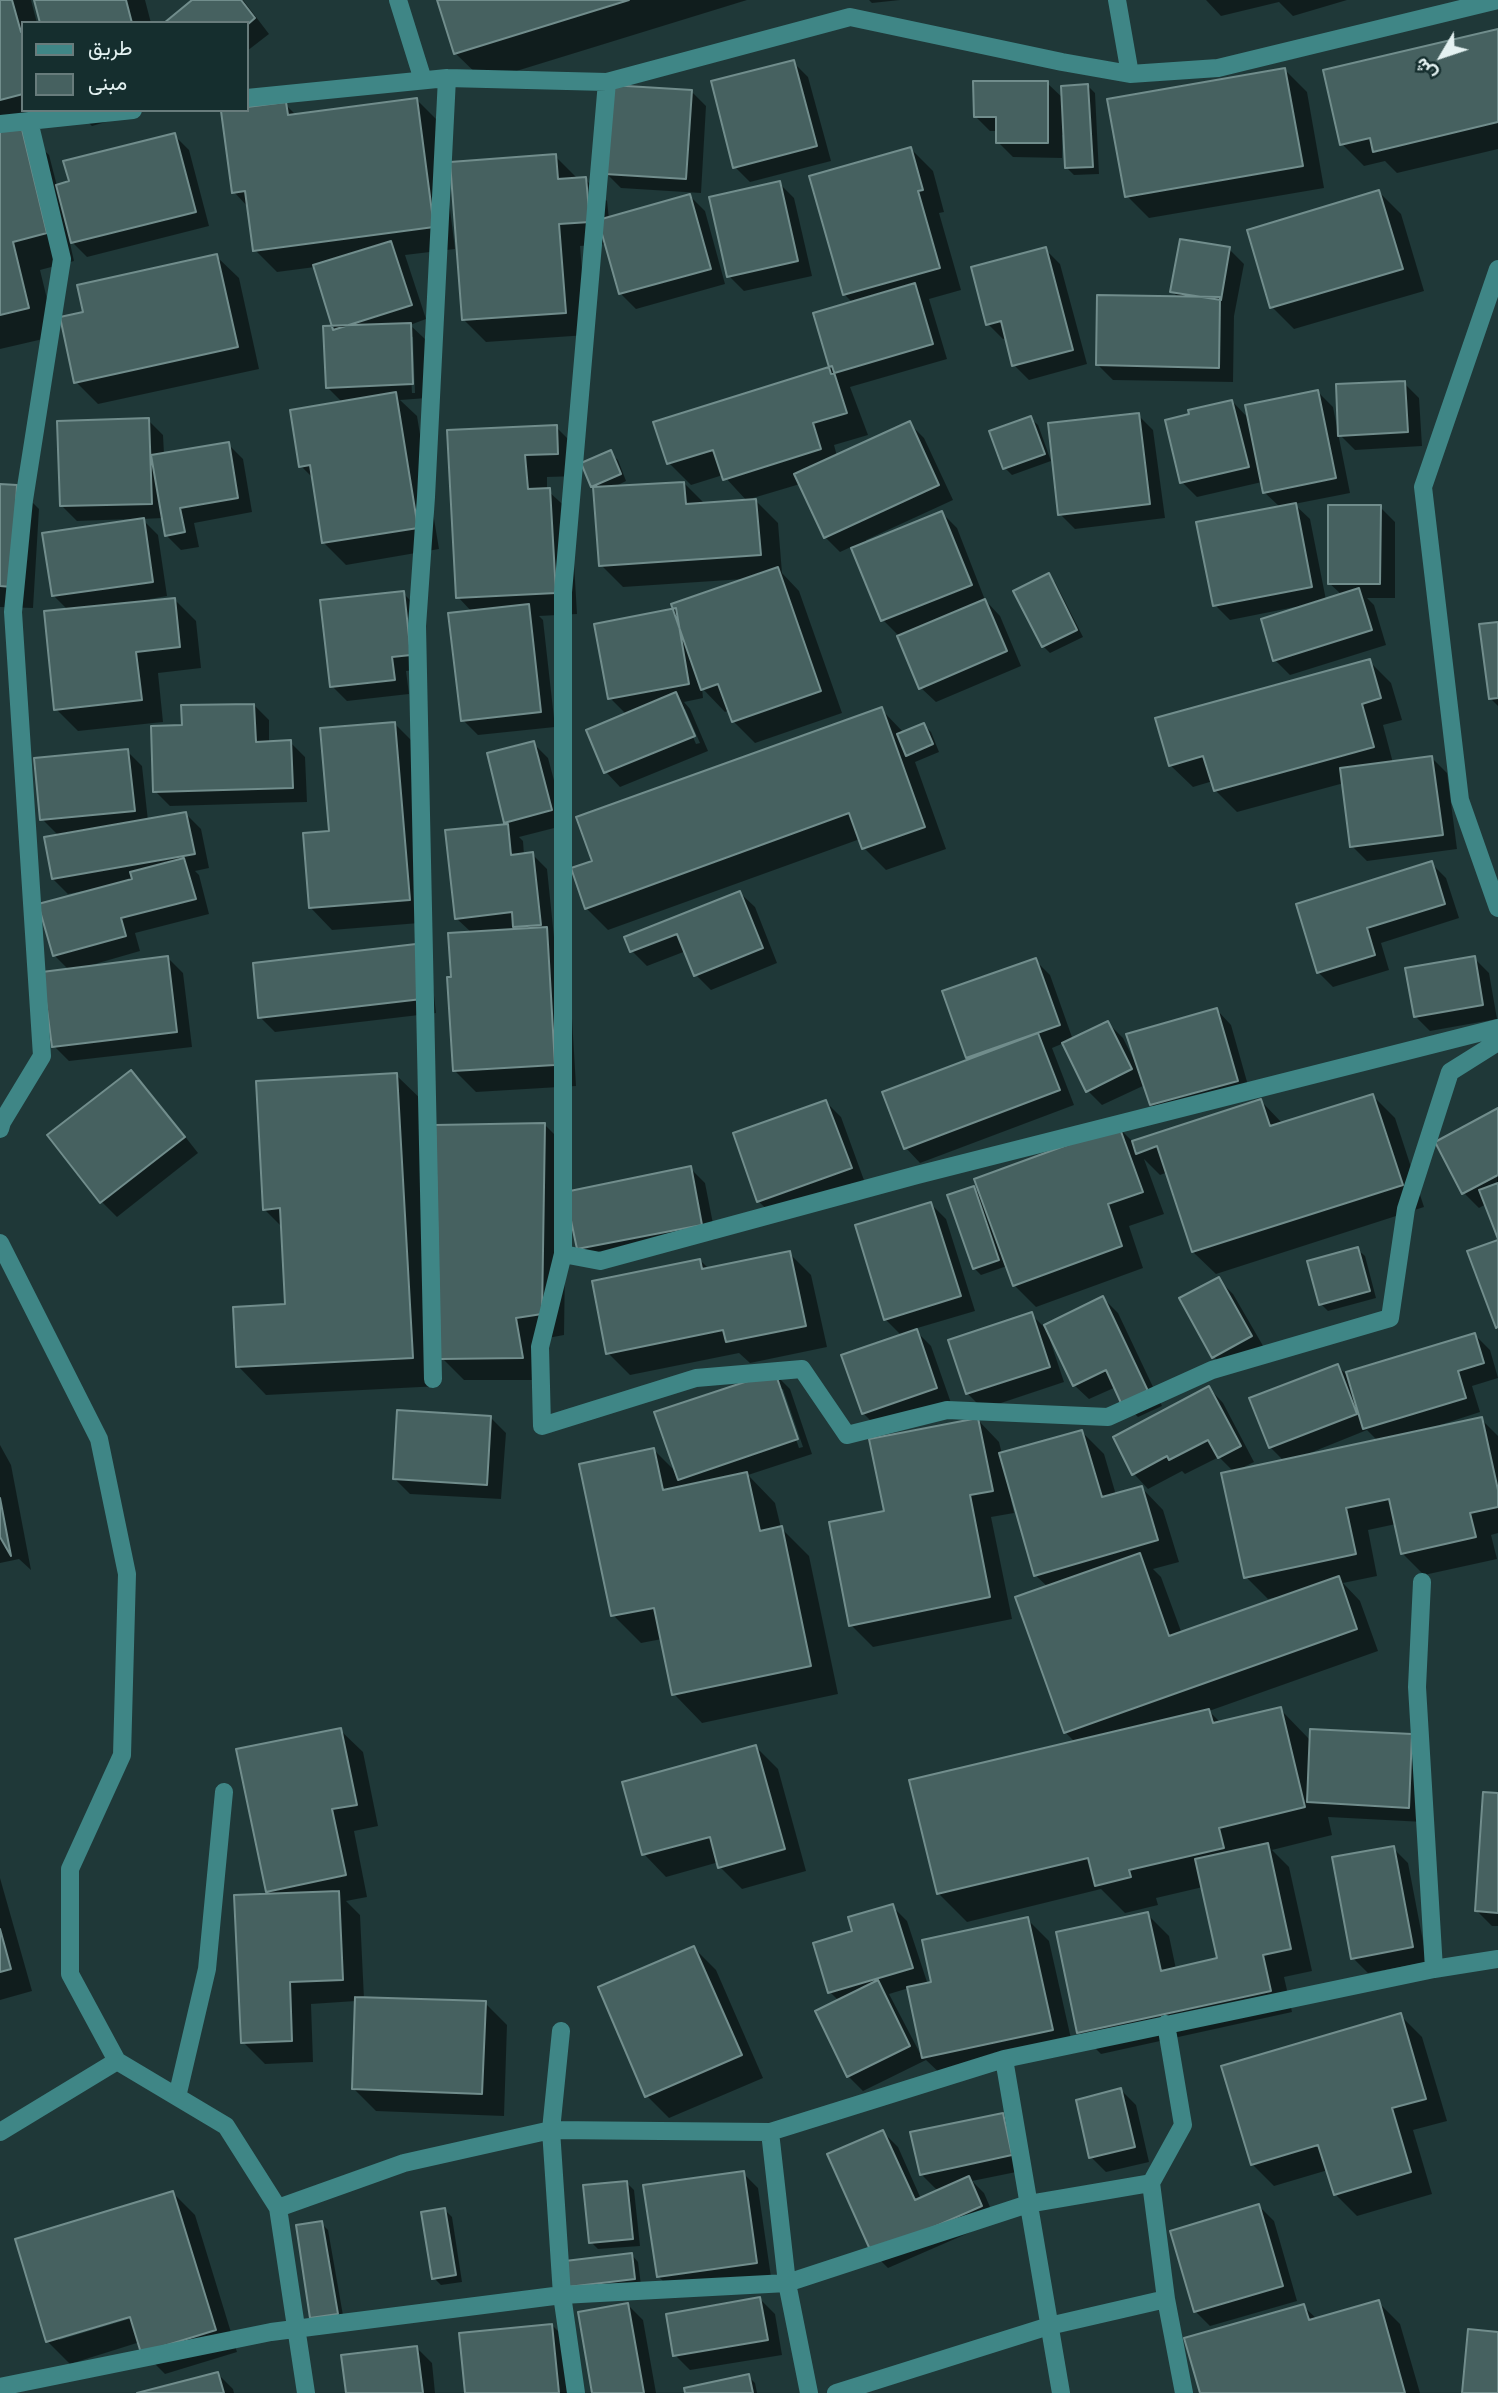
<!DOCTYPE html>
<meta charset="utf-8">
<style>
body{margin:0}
#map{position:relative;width:1498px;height:2393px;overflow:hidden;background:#1f3838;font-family:Cabin,Vazirmatn,sans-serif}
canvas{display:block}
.legend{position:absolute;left:21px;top:21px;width:228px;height:91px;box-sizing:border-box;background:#152e2e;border:2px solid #687c7c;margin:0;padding:9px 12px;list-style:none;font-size:21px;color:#e4f2f2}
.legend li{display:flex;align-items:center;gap:14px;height:35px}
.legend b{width:35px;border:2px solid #687c7c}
.north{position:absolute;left:1407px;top:21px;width:70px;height:70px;-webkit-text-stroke:5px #152e2e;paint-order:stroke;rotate:231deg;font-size:19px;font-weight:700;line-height:28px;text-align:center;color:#e4f2f2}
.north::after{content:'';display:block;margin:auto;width:24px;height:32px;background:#e4f2f2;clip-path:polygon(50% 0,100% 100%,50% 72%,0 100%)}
</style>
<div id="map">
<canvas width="1498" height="2393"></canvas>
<ul class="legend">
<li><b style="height:9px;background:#3f8686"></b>طريق</li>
<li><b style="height:19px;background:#466160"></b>مبنى</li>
</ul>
<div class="north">ش</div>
</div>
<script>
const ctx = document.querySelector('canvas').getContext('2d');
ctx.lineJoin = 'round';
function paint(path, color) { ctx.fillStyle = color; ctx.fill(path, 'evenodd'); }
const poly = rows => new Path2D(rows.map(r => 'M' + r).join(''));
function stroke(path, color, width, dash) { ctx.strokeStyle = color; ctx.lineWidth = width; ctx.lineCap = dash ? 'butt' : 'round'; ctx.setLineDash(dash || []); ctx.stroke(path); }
paint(poly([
 [0,0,31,0,37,23,23,23,23,110,147,110,92,126,80,114,23,130,49,155,57,186,71,182,174,135,189,150,209,226,87,257,69,239,74,261,40,270,56,336,0,349],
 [36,0,145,0,151,23,42,23],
 [195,0,243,0,269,34,247,51,247,23],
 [439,0,747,0,484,81,455,53],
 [869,0,900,0,872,3],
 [1206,0,1347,0,1293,16,1279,2,1221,16],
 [1498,31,1498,149,1397,173,1385,161,1364,166,1342,144],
 [793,62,808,77,831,161,750,182,735,167],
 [1285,70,1307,92,1324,188,1149,218,1127,196],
 [1047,83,1064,99,1088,86,1095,93,1099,174,1074,175,1067,168,1065,135,1062,135,1062,158,1013,157,998,142,998,131,990,131,975,116],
 [691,91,706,106,701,193,621,188,606,173],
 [417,100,439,122,455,249,405,255,426,319,410,325,425,339,427,398,400,400,417,416,439,549,346,565,324,543,314,479,301,466,343,403,327,387,334,327,315,267,277,272,255,250,249,208,234,192,223,112,285,104,297,116],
 [409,337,413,337,415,393,412,393],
 [911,149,933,171,944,212,939,213,961,290,929,299,947,359,850,387,868,435,834,445,837,456,909,423,924,438,953,500,866,540,867,543,942,513,957,528,985,600,1000,616,1021,666,936,702,921,688,899,636,883,620,853,546,840,552,825,537,800,484,753,498,778,523,782,573,799,591,842,713,755,743,733,721,729,710,725,712,702,688,703,698,684,702,690,709,708,751,620,787,606,772,626,714,610,698,675,610,744,579,623,587,601,565,595,489,592,486,610,453,618,460,626,481,612,488,684,483,705,504,747,501,723,475,691,485,669,463,831,368,853,303,844,294],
 [681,709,685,709,700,743,696,744],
 [555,156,577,178,585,179,607,201,609,219,690,196,705,211,725,284,636,309,621,294,607,244,580,246,587,335,486,342,464,320],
 [779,183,794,198,812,276,744,291,729,276],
 [1379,192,1401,214,1424,291,1294,329,1272,307],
 [1045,249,1060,264,1087,364,1029,380,1014,365,1007,338,1003,339,988,324],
 [1229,249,1244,264,1234,316,1233,382,1113,380,1098,365,1179,298,1172,291],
 [216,256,239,278,259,369,98,404,76,382],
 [1404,383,1419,398,1422,446,1355,450,1338,433,1350,493,1294,504,1310,519,1326,600,1342,595,1329,583,1380,507,1395,522,1395,598,1367,598,1374,605,1386,645,1290,675,1275,660,1295,607,1230,620,1215,605,1280,507,1264,492,1262,482,1197,497,1182,482,1232,401,1249,419,1318,392,1333,407,1338,432],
 [1138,415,1153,430,1165,518,1075,529,1060,514],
 [1030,418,1038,425,1051,461,1012,475,1005,468],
 [148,420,163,435,164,454,228,444,243,459,252,512,194,523,199,547,181,550,166,535,163,518,142,519,158,535,167,596,150,599,151,602,174,599,196,621,201,668,158,673,163,722,78,731,56,709,68,610,53,595,132,522,132,519,77,521,62,506],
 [556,427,578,449,579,476,547,477,547,490,571,512,577,614,539,616,543,620,555,727,478,735,463,720,472,612,458,597,449,431],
 [0,486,17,487,39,509,33,608,0,607],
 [1048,575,1055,582,1083,637,1050,653,1043,646],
 [403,593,418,608,425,669,406,671,409,694,347,701,332,686],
 [1498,624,1498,706,1490,698],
 [1369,661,1391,683,1402,720,1383,725,1393,763,1432,758,1447,773,1457,849,1367,861,1352,846,1344,783,1237,812,1215,790,1213,781,1193,787,1170,765],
 [254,705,269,720,269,743,290,742,305,757,307,802,170,806,155,791,184,726],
 [881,709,904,733,924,725,931,732,939,752,915,762,946,849,886,870,864,848,860,839,608,930,586,908],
 [395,724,417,746,432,922,332,930,310,907,331,833],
 [533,743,548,758,566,825,519,837,523,841,524,855,532,854,547,869,554,937,568,951,576,1086,476,1092,454,1070,452,979,472,933,456,918,447,832,509,825,506,822],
 [127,751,142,766,148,821,186,814,201,829,209,868,195,871,199,875,209,914,135,933,140,951,88,966,88,968,168,958,183,973,192,1047,69,1061,54,1046,69,970,55,956,40,905,84,894,83,891,68,894,53,879,59,836,42,819],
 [1431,863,1446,878,1459,918,1381,943,1389,970,1333,987,1318,972],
 [740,893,755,907,777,963,711,990,696,975,686,951,647,966,632,951],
 [1474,958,1489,973,1497,1019,1430,1031,1415,1016],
 [1035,960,1050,975,1073,1040,1108,1023,1123,1038,1136,1064,1217,1010,1231,1025,1251,1096,1166,1119,1151,1104,1145,1085,1102,1105,1087,1090,1064,1043,1052,1048,1074,1105,920,1163,906,1148,969,1061,944,992],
 [430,961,436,1013,275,1032,260,1017],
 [131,1072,146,1087,198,1153,117,1217,102,1202,50,1135],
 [396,1075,425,1103,438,1336,545,1125,567,1147,566,1193,690,1168,705,1183,716,1239,594,1263,579,1248,566,1194,564,1335,537,1340,544,1380,464,1380,439,1355,440,1386,266,1395,238,1366,287,1306,283,1228,264,1209],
 [1373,1096,1395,1118,1424,1207,1216,1274,1193,1252,1168,1172,1160,1175,1144,1159,1164,1214,1129,1226,1143,1268,1036,1307,1014,1285,1007,1266,981,1275,974,1268,973,1188,982,1196,1119,1128,1133,1142,1261,1101,1283,1124],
 [826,1102,841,1117,865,1183,774,1216,759,1202,735,1134],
 [1498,1110,1498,1235,1486,1204,1479,1208,1464,1193],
 [931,1204,946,1219,975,1311,914,1329,931,1346,951,1403,878,1428,863,1413,902,1336,885,1319],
 [1357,1249,1365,1256,1376,1298,1328,1311,1321,1304],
 [789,1253,811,1275,827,1347,750,1363,739,1353,630,1375,608,1353,700,1260,709,1269],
 [1218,1279,1233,1294,1266,1351,1229,1372,1214,1357],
 [1103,1298,1118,1313,1162,1406,1138,1417,1123,1402,1116,1387,1089,1399,1074,1385,1052,1339,1050,1340,1064,1382,983,1409,968,1394,950,1341,1031,1314,1044,1327],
 [1475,1335,1490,1350,1498,1378,1472,1386,1480,1412,1440,1425,1440,1427,1481,1419,1498,1436,1498,1533,1491,1535,1497,1559,1424,1575,1402,1553,1396,1524,1368,1530,1377,1576,1343,1583,1360,1601,1378,1651,1209,1711,1221,1723,1280,1709,1311,1741,1411,1736,1424,1822,1328,1817,1332,1835,1272,1850,1289,1867,1312,1971,1284,1977,1292,2012,1101,2054,1079,2032,1147,1914,1169,1936,1176,1969,1220,1959,1203,1887,1156,1898,1158,1905,1125,1913,1101,1889,967,1922,938,1893,1075,1742,1066,1733,1017,1598,1048,1587,1035,1575,1014,1500,1011,1500,1014,1513,991,1517,1012,1619,873,1647,851,1625,886,1512,977,1419,999,1442,1002,1454,1082,1432,1104,1454,1116,1495,1141,1487,1163,1510,1179,1562,1153,1569,1161,1577,1182,1634,1279,1600,1278,1597,1268,1599,1246,1577,1234,1472,1219,1457,1185,1474,1182,1471,1148,1489,1134,1474,1209,1388,1223,1403,1254,1462,1238,1470,1284,1461,1270,1447,1337,1366,1346,1374],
 [1367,1430,1378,1441,1306,1457,1305,1455],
 [775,1374,790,1389,812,1454,748,1475,775,1503,781,1528,809,1556,838,1694,702,1723,674,1694,662,1639,641,1643,613,1615,654,1450,678,1474],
 [779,1389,783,1389,803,1447,799,1448],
 [491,1418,506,1433,501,1499,410,1494,395,1479],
 [0,1445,11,1465,31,1570,19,1559,0,1563],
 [340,1730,363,1752,378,1826,354,1831,367,1897,346,1901,360,1915,364,1999,485,2003,507,2025,504,2116,376,2111,354,2089,356,2001,311,2004,313,2062,265,2064,243,2042,272,1895,267,1891],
 [756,1747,778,1769,806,1871,742,1889,720,1867,719,1862,666,1877,644,1854],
 [1498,1795,1498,1926,1492,1926,1477,1911],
 [1393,1848,1408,1863,1427,1962,1368,1973,1353,1958],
 [0,1878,32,1991,0,2000],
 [892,1906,907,1921,928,1985,1027,1919,1049,1941,1074,2052,946,2079,926,2060,863,2091,848,2076,839,2001,830,1992,854,1933],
 [909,1988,924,2058,923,2059,889,1994],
 [694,1948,716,1970,763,2078,669,2118,647,2096],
 [1400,2015,1422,2037,1447,2121,1413,2130,1432,2194,1357,2216,1335,2194,1328,2170,1274,2186,1252,2164],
 [1121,2090,1136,2105,1149,2162,1106,2172,1091,2157],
 [1003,2115,1018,2130,1026,2170,972,2181,984,2193,996,2221,888,2268,873,2253,883,2132,898,2147,921,2199,944,2189,936,2189,921,2174],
 [743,2173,758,2188,771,2277,673,2291,658,2276],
 [627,2183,634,2190,640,2246,598,2249,591,2242],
 [173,2193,195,2215,237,2352,165,2374,143,2352,140,2342,70,2364,48,2342],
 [138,2312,139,2316,59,2340,59,2337],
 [1259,2206,1274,2221,1297,2301,1210,2326,1195,2311],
 [445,2210,452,2217,462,2282,441,2285,434,2278],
 [321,2223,328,2230,344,2321,319,2325,312,2318],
 [631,2254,638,2262,641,2285,570,2286],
 [760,2299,775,2314,782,2355,690,2370,675,2355],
 [1378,2302,1400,2324,1420,2393,1201,2393,1303,2306,1317,2319],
 [628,2305,643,2320,656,2393,594,2393],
 [552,2325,567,2340,572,2393,467,2393],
 [417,2348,432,2363,435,2393,348,2393],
 [218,2374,233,2389,234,2393,144,2393],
 [748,2376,755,2383,757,2393,687,2393]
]), '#0007');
const building = poly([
 [0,0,12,0,21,32,23,31,23,94,0,100,0,0],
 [34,0,126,0,132,23,40,23,34,0],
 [192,0,241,0,255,18,247,25,247,23,164,23,192,0],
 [437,0,629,0,454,54,437,0],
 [1498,29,1498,122,1373,152,1370,138,1340,145,1323,70,1498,29],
 [794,60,817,146,733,168,711,81,794,60],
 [1285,68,1303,166,1125,197,1107,99,1285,68],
 [973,81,1048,81,1048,143,996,143,996,117,974,117,973,81],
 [1088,84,1093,167,1065,168,1061,86,1088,84],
 [610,85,692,90,686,179,605,174,610,85],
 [417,98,434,227,253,251,245,191,232,193,221,111,247,110,247,107,286,102,288,115,417,98],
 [21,125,47,233,13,242,29,308,0,315,0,130,21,125],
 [175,133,196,212,71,243,56,185,69,181,63,161,175,133],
 [911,147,923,190,918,191,940,268,843,295,809,176,911,147],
 [556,154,558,179,586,177,590,222,559,224,566,313,462,320,450,162,556,154],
 [780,181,798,261,727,277,709,197,780,181],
 [1379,190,1403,269,1270,308,1247,230,1379,190],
 [690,194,711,269,619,294,598,220,690,194],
 [1180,239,1230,247,1221,300,1170,292,1180,239],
 [391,241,412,305,333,330,313,265,391,241],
 [1046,247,1073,350,1012,366,1001,321,986,325,971,267,1046,247],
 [217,254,238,347,74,383,60,317,83,312,77,285,217,254],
 [915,283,933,344,831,374,813,313,915,283],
 [1097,295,1220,297,1219,368,1096,365,1097,295],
 [411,323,413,384,326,388,323,326,411,323],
 [832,366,847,413,813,423,821,449,723,480,713,450,667,464,653,422,832,366],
 [1405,381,1408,432,1338,436,1336,384,1405,381],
 [1318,390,1336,478,1263,493,1245,405,1318,390],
 [396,392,418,528,322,543,310,465,299,467,290,410,396,392],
 [1232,400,1249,467,1180,483,1165,420,1189,414,1188,410,1232,400],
 [1139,413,1150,504,1058,515,1048,423,1139,413],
 [1031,416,1045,454,1003,469,989,431,1031,416],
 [149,418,152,504,60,506,57,421,149,418],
 [910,421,939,485,824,538,794,474,910,421],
 [557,425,558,454,525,455,528,489,550,488,556,593,456,598,447,430,557,425],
 [229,442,238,498,180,508,185,532,165,536,151,455,229,442],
 [611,450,621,474,591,487,581,463,611,450],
 [684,482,686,504,756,499,761,555,599,566,593,487,684,482],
 [0,484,17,485,12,587,0,586,0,484],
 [1296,503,1312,587,1213,606,1196,522,1296,503],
 [1328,505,1381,505,1380,584,1328,584,1328,505],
 [942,511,972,585,881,621,851,548,942,511],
 [144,518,153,582,52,596,42,533,144,518],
 [778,567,821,691,732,722,718,684,701,690,671,604,778,567],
 [1049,573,1077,630,1042,647,1013,591,1049,573],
 [1359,588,1372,630,1273,661,1261,619,1359,588],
 [404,591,411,655,392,657,395,680,330,687,320,600,404,591],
 [175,598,180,647,136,652,142,700,54,710,44,611,175,598],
 [985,599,1007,651,919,689,897,636,985,599],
 [529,604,541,712,461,721,448,613,529,604],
 [676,608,689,684,608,699,594,624,676,608],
 [1498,622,1498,698,1489,699,1479,624,1498,622],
 [1370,659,1381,698,1362,704,1374,747,1214,791,1203,756,1169,766,1155,718,1370,659],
 [676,692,695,736,604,773,586,730,676,692],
 [254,704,256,742,291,740,293,788,153,792,151,726,182,725,181,705,254,704],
 [882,707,925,827,862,849,849,813,585,909,571,868,592,861,576,817,882,707],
 [395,722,410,900,309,908,303,833,329,831,320,728,395,722],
 [924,723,933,744,906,756,897,734,924,723],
 [534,741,552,810,504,823,487,753,534,741],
 [128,749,135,811,40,820,34,758,128,749],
 [1432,756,1443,835,1350,847,1340,768,1432,756],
 [186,812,195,854,52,879,44,837,186,812],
 [508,824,511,855,533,852,541,925,513,927,512,912,455,919,445,830,508,824],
 [184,858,196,899,121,918,126,936,53,956,38,904,132,879,130,872,184,858],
 [1432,861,1445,904,1367,928,1375,955,1317,973,1296,904,1432,861],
 [740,891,763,948,694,976,677,934,630,952,624,937,740,891],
 [547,927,555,1065,453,1071,447,977,451,977,448,933,547,927],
 [416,944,422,999,258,1018,253,963,416,944],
 [168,956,177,1032,52,1047,42,972,168,956],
 [1475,956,1483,1005,1414,1017,1405,968,1475,956],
 [1036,958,1060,1025,966,1058,942,991,1036,958],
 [1217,1008,1238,1081,1150,1105,1126,1034,1217,1008],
 [1108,1021,1132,1069,1086,1092,1062,1043,1108,1021],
 [1038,1033,1060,1090,904,1149,882,1092,1038,1033],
 [131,1070,185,1137,100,1203,47,1135,131,1070],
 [397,1073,413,1358,236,1367,233,1307,285,1304,280,1208,263,1210,256,1081,397,1073],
 [1373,1094,1403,1185,1192,1252,1157,1146,1136,1154,1132,1141,1261,1099,1270,1126,1373,1094],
 [826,1100,852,1168,757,1202,733,1133,826,1100],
 [1498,1108,1498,1175,1462,1194,1435,1142,1498,1108],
 [545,1123,542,1314,516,1318,523,1358,440,1359,435,1125,545,1123],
 [1119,1126,1143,1192,1108,1204,1122,1246,1013,1286,974,1179,1119,1126],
 [691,1166,702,1225,577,1249,565,1192,691,1166],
 [1498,1183,1498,1239,1479,1190,1498,1183],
 [974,1186,999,1260,973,1269,947,1195,974,1186],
 [931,1202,961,1296,884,1320,855,1225,931,1202],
 [1498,1240,1498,1327,1496,1328,1467,1251,1498,1240],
 [1358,1247,1370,1291,1319,1305,1307,1261,1358,1247],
 [790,1251,806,1326,726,1342,723,1330,606,1354,592,1281,700,1259,702,1269,790,1251],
 [1219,1277,1252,1336,1212,1358,1179,1298,1219,1277],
 [1103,1296,1148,1391,1121,1403,1106,1370,1073,1386,1044,1325,1103,1296],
 [1032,1312,1050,1367,966,1394,948,1340,1032,1312],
 [917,1329,937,1388,862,1414,841,1355,917,1329],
 [1475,1333,1484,1363,1458,1371,1466,1398,1363,1429,1346,1372,1475,1333],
 [1338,1364,1357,1414,1269,1448,1249,1398,1338,1364],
 [775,1372,798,1439,678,1480,654,1412,775,1372],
 [1209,1386,1241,1446,1218,1458,1208,1440,1169,1460,1167,1456,1132,1475,1113,1437,1209,1386],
 [397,1410,491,1416,487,1485,393,1479,397,1410],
 [1482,1417,1498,1490,1498,1507,1470,1513,1476,1537,1401,1554,1389,1499,1346,1508,1356,1554,1244,1578,1221,1473,1482,1417],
 [978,1418,993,1491,970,1495,990,1597,849,1626,829,1522,884,1511,869,1439,978,1418],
 [1082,1430,1102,1497,1142,1486,1158,1540,1034,1576,999,1453,1082,1430],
 [654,1448,663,1490,747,1472,760,1531,782,1526,811,1666,672,1695,654,1608,611,1616,579,1464,654,1448],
 [0,1498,11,1556,0,1537,0,1498],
 [1140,1553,1169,1636,1339,1576,1357,1629,1064,1733,1015,1597,1140,1553],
 [1281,1707,1305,1807,1219,1828,1224,1848,1129,1870,1131,1877,1095,1886,1088,1858,937,1894,909,1780,1209,1709,1213,1723,1281,1707],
 [341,1728,357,1805,332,1809,346,1875,266,1892,236,1749,341,1728],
 [1310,1729,1412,1734,1409,1808,1307,1802,1310,1729],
 [756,1745,785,1849,718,1868,710,1837,642,1855,622,1782,756,1745],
 [1483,1792,1498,1793,1498,1913,1475,1911,1483,1792],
 [1268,1843,1291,1949,1263,1955,1271,1991,1077,2033,1056,1932,1148,1912,1161,1971,1217,1958,1195,1859,1268,1843],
 [1394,1846,1413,1947,1351,1959,1332,1857,1394,1846],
 [339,1891,343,1980,290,1982,292,2041,241,2043,234,1895,339,1891],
 [893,1904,913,1968,828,1993,813,1943,852,1931,848,1917,893,1904],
 [1028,1917,1053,2030,922,2058,907,1987,931,1982,922,1940,1028,1917],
 [0,1929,11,1969,0,1972,0,1929],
 [694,1946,742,2055,645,2097,598,1987,694,1946],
 [878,1980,910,2046,847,2077,815,2011,878,1980],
 [355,1997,486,2001,482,2094,352,2089,355,1997],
 [1401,2013,1426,2099,1392,2108,1411,2172,1334,2195,1318,2145,1251,2165,1221,2066,1401,2013],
 [1121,2088,1135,2147,1089,2158,1076,2100,1121,2088],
 [1003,2113,1012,2155,920,2175,910,2132,1003,2113],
 [883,2130,915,2200,969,2176,982,2206,872,2254,827,2154,883,2130],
 [744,2171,757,2263,657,2277,643,2185,744,2171],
 [627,2181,633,2239,589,2243,583,2185,627,2181],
 [173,2191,216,2330,141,2353,130,2317,46,2342,15,2239,173,2191],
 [1259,2204,1283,2286,1194,2312,1170,2231,1259,2204],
 [445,2208,456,2275,432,2279,421,2212,445,2208],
 [322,2221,338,2314,310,2318,296,2225,322,2221],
 [632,2253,635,2279,568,2287,565,2261,632,2253],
 [760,2297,768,2340,673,2356,666,2314,760,2297],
 [1379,2300,1405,2393,1200,2393,1184,2338,1304,2304,1309,2320,1379,2300],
 [628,2303,644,2393,592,2393,578,2312,628,2303],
 [552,2324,559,2393,465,2393,459,2333,552,2324],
 [1468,2329,1498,2332,1498,2393,1462,2393,1468,2329],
 [417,2346,423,2393,346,2393,341,2355,417,2346],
 [218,2372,224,2393,137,2393,218,2372],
 [749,2374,753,2393,685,2393,684,2388,749,2374]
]);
paint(building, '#466160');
stroke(building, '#718d8c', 2);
stroke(poly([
 [398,0,423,80],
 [1117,0,1130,74],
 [607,82,563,592,563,1254,540,1347,542,1426,696,1378,802,1369,847,1435,947,1410,1108,1417,1212,1370,1390,1318,1406,1209,1450,1072,1498,1042],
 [247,98,447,78,607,82,850,17,1062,62,1130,74,1218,68,1498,0],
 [0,124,133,110],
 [1498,269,1423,487,1460,800,1498,908],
 [0,1129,2,1122,42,1056,13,612,24,500,62,259,29,121],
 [0,1243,99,1439,127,1574,122,1755,70,1869,70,1974,117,2061,226,2126,278,2208,306,2393],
 [563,1254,600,1261,917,1175,1498,1028],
 [433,1379,417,626,426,497,447,78],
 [1422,1582,1417,1687,1434,1969],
 [1166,2024,1183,2125,1151,2183,1166,2299,1184,2393],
 [561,2031,551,2130,562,2295,576,2393],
 [1004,2059,1061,2393],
 [177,2097,207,1969,224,1792],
 [0,2132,117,2061],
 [770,2132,787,2283,809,2393],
 [278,2208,404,2163,551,2130,770,2132,1004,2059,1434,1969,1498,1959],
 [0,2387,271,2332,562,2295,787,2283,1028,2204,1151,2183],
 [836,2393,1049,2326,1166,2299]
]), '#3f8686', 18);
</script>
